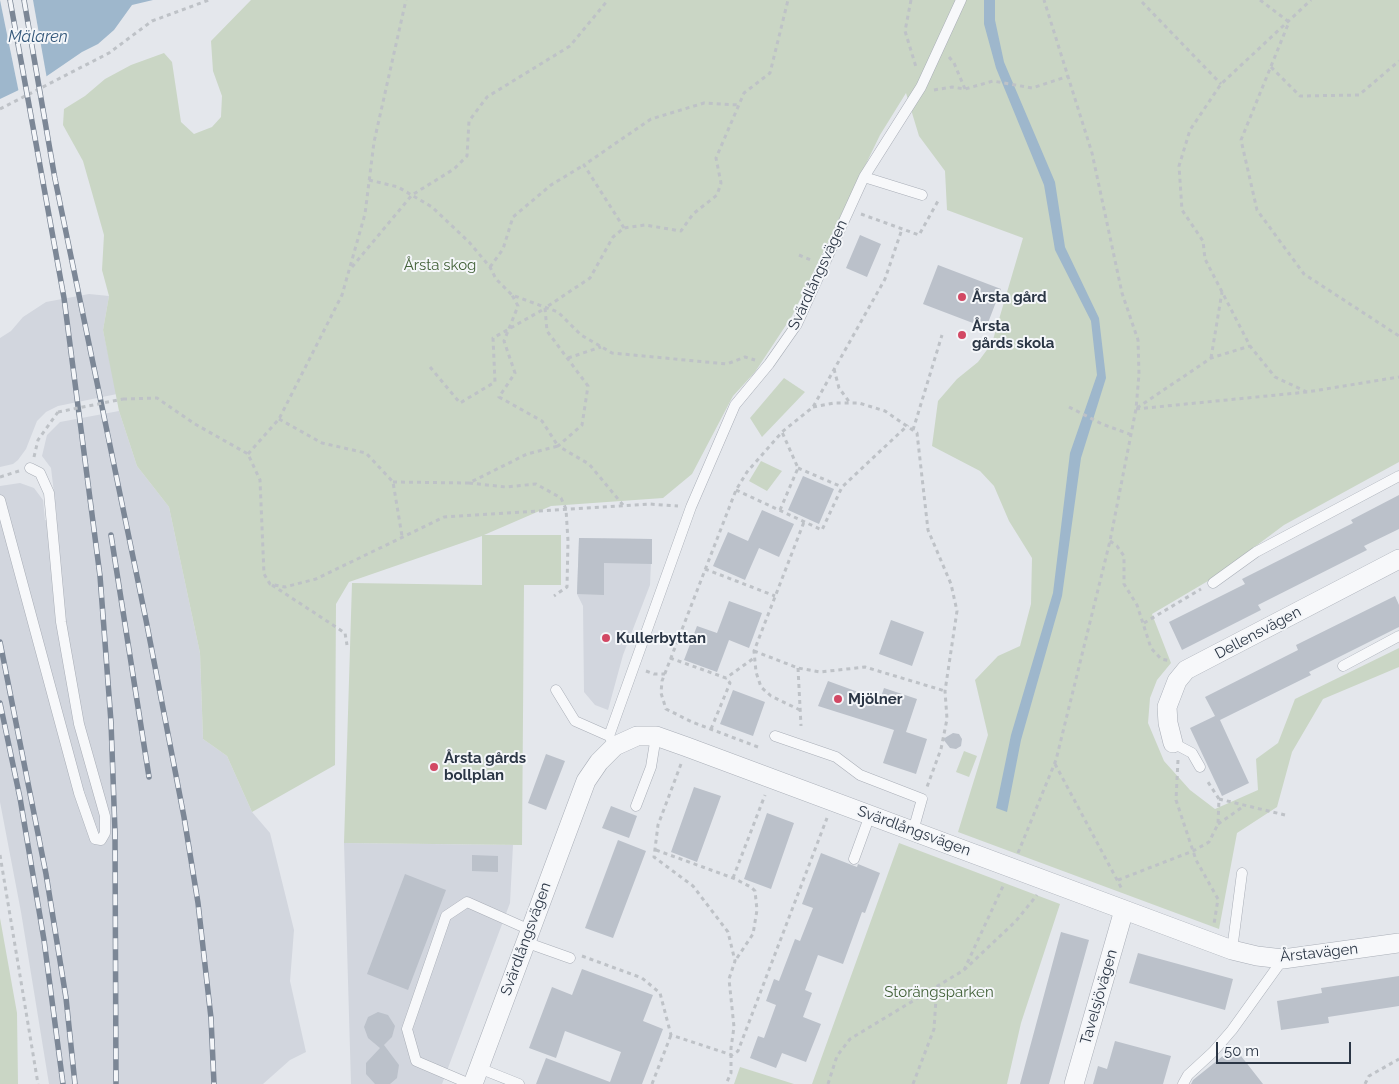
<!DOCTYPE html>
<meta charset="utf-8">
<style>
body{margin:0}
#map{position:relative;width:1399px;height:1084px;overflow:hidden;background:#e4e7ec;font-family:Raleway,sans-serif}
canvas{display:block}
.scale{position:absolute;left:1216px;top:1042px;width:135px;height:22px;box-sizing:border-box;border:2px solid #2b3645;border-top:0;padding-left:6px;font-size:15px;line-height:18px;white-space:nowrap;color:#2b3645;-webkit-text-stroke:4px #f4f6f9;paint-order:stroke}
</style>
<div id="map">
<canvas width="1399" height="1084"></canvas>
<div class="scale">50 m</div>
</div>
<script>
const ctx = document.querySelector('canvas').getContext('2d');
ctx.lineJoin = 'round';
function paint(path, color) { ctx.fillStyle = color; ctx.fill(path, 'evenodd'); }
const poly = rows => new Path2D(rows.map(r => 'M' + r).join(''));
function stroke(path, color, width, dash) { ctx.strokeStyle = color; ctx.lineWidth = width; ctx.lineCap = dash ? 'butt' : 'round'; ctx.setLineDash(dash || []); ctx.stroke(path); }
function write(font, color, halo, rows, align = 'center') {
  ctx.font = font + ' Raleway,sans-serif'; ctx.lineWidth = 4; ctx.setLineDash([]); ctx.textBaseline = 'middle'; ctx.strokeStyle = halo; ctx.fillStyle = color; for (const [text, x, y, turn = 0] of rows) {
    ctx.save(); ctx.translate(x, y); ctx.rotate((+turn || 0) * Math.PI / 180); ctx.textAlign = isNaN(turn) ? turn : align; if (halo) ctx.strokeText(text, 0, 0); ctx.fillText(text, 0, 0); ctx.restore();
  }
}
paint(poly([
 [89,294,109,296,103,330,117,394,58,406,46,412,37,421,26,449,18,460,13,464,0,467,0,338,11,331,23,317,46,302],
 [119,411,137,466,169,507,200,653,203,739,227,756,252,812,270,833,294,930,290,981,306,1052,290,1060,263,1084,49,1084,21,912,0,802,0,486,20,483,34,488,43,500,45,520,57,518,51,468,42,456,47,435,60,422],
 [579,538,652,539,650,585,623,655,608,710,595,705,584,692,583,606,577,594],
 [344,843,513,845,510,903,442,1084,351,1084]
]), '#d2d6de');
paint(poly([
 [251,0,1399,0,1399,462,1284,525,1213,578,1152,614,1171,663,1157,680,1150,698,1148,723,1164,761,1190,790,1215,809,1258,790,1256,759,1278,743,1295,699,1399,648,1399,667,1323,699,1292,752,1277,807,1237,833,1219,929,958,832,988,735,975,680,998,656,1020,646,1031,604,1032,558,1009,521,994,486,980,471,932,446,938,401,957,379,978,362,992,343,1023,238,947,210,945,171,919,136,906,93,880,135,792,316,755,372,733,396,692,474,663,498,551,506,484,535,561,535,561,585,524,585,522,845,344,843,352,583,482,585,482,536,349,582,336,604,335,765,252,812,227,756,203,739,200,653,169,507,137,466,119,411,103,330,109,296,102,270,104,235,83,161,63,125,64,109,85,96,105,79,131,65,164,53,172,62,181,122,194,134,212,127,221,117,222,96,213,71,211,41],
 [784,378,805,392,762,437,750,418],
 [761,461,782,471,767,491,749,481],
 [964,751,977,756,969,777,956,772],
 [899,843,1060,904,1021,1023,1007,1084,812,1084],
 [0,918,17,1013,18,1084,0,1084],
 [740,1067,794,1084,734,1084]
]), '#cad6c5');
paint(poly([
 [0,0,153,0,132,5,114,30,98,44,82,52,44,78,0,99],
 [984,0,995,0,995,20,1004,62,1055,182,1065,247,1099,318,1106,378,1081,458,1062,596,1021,740,1007,812,996,808,1011,735,1053,593,1070,453,1097,375,1091,321,1055,250,1044,185,996,68,984,24]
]), '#9eb7cc');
paint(poly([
 [0,0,33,0,47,79,19,93]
]), '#e4e7ec');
paint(poly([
 [860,235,881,244,867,277,846,268],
 [938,265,1001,289,986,328,923,304],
 [803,476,834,489,819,524,788,510],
 [1399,495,1399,529,1364,546,1367,550,1258,605,1261,610,1182,650,1169,622,1245,584,1242,579,1353,523,1351,520],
 [762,510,794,524,779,557,759,548,745,580,713,566,728,532,748,541],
 [579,538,652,539,652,564,604,563,604,595,577,594],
 [1395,596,1399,605,1399,627,1309,672,1311,675,1220,720,1249,783,1222,796,1190,728,1215,716,1205,697,1298,650,1296,645],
 [729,601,762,613,749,648,729,640,717,672,684,660,697,626,717,633],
 [891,620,924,632,912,666,879,654],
 [828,681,880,700,884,688,917,699,906,732,927,739,916,774,883,763,894,730,818,706],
 [733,690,765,702,753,736,720,724],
 [953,733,959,734,962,739,961,746,956,749,950,748,943,739],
 [546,754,565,761,546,810,528,803],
 [694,787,721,796,697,862,671,852],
 [611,806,637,816,629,838,602,828],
 [767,813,794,823,771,889,744,879],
 [618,840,646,851,613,938,585,928],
 [821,853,857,867,858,864,880,873,865,913,862,912,843,964,818,955,805,990,812,993,803,1017,821,1024,806,1062,782,1053,776,1068,750,1058,758,1036,764,1038,776,1005,766,1001,774,979,779,981,795,939,800,941,813,908,802,904],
 [472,855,498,856,498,872,472,871],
 [405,874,446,890,408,990,367,974],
 [1061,932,1089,940,1049,1084,1020,1084],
 [1138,953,1233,979,1225,1010,1129,983],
 [582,969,653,995,643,1021,663,1029,642,1084,536,1084,546,1058,610,1082,621,1052,565,1031,556,1058,529,1048,552,987,572,995],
 [1399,976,1399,1006,1328,1017,1329,1023,1281,1030,1277,1001,1322,993,1321,988],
 [378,1012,388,1015,395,1026,392,1037,384,1045,399,1065,397,1078,390,1084,375,1084,366,1074,366,1063,380,1048,368,1038,364,1027,368,1017],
 [1115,1041,1171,1056,1163,1084,1093,1084,1098,1066,1107,1069],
 [1234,1047,1263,1084,1191,1084,1193,1080]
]), '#bbc1ca');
const service = poly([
 [864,177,922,195],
 [0,500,79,793,95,839,101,840,105,833,105,816,79,724,61,622,49,493,40,473,30,468],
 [1213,583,1256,552,1399,476],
 [1343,666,1399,636],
 [556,690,575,721,609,736],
 [775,736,836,757,860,775,922,799,913,831],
 [1173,743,1192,753,1200,767],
 [615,746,609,736,691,507,735,405,769,364,797,324,864,177,921,87,961,0],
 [636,806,651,767,656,736],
 [854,859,870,815],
 [525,942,570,958],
 [1232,950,1242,873],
 [479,1068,519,1084],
 [470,1084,416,1061,407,1029,446,916,467,902,530,930],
 [1183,1084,1188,1075,1213,1052,1232,1030,1283,959]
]);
const minor = poly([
 [1173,743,1168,723,1167,707,1177,681,1186,670,1399,559],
 [473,1084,586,781,599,762,615,746,637,736,656,736,687,747,1232,950,1257,956,1283,959,1399,943],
 [1074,1084,1124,910]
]);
stroke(service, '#a9aeb7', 11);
stroke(minor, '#a9aeb7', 20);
stroke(poly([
 [911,0,905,31,916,67],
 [1260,0,1289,22,1241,140,1257,210,1304,274,1399,336],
 [1142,2,1221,84],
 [949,57,954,63,965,89],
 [1271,67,1300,96,1359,95,1399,61],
 [934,90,952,87,965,89,993,81,1032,88,1069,76],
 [0,109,109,53,152,21,209,0],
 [369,180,398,187,432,207,469,242,490,267,496,279,512,295,558,312,581,335,612,353,727,364,745,357,755,360],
 [861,214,919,235,938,201,935,200],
 [624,228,584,165,651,119,704,103,739,105],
 [799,255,813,261],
 [352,267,412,195,454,169,467,156,469,121,487,97,570,46,608,0],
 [490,267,503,249,513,217,551,185,584,165],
 [568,358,601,347],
 [1211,358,1222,292],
 [430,367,460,403,495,382,493,338,544,309],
 [834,369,839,388,850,403],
 [1307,392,1275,377,1250,346,1205,259,1203,241,1182,210,1179,166,1190,130,1221,84,1311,0],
 [123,399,157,398,195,424,248,454,260,480,264,574,270,584,285,587,316,579,444,517,649,504,678,506],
 [813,407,834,403,859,403,885,411,917,433,928,530,951,584,957,611,945,691,947,719,941,749,927,787],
 [1069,407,1102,424,1132,435],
 [1137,408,1211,358,1250,346],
 [1136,409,1307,392,1399,377],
 [279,419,322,443,366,453,393,482,402,536],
 [913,430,942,335],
 [248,454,279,419,342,295,365,214,374,142,406,0],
 [34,457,38,440,58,412],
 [798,468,842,487],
 [0,477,19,471],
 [393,482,469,483,527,454,558,446,542,421,499,397,515,373,504,341,518,306,512,295],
 [469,483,506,487,536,484,561,498,566,509,568,541,567,587,554,596],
 [736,490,822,530,842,487,908,425],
 [623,505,589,464,558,446,582,425,588,386,547,331,545,308,590,278,613,237,624,228,645,225,681,231,693,214,717,195,721,183,716,158,744,93,770,73,788,0],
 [780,510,798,468,782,432],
 [1110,541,1117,546,1124,556,1124,584,1137,605,1151,648,1161,659,1171,661],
 [705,569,775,596],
 [272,585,345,633,347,645],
 [1144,623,1201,589],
 [754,651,798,668,820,672,865,667,945,691],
 [670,658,726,678,754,658],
 [798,668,801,726],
 [646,671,654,674,665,674],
 [800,710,771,696,761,687,756,672,754,651,804,522],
 [711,729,730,683,726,678],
 [758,747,692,722,666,709,661,693,662,681,736,490,747,472,782,432,813,407,885,279,902,229],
 [1178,760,1176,800,1196,860,1218,899,1214,924],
 [681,764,658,825,654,857,693,886,728,932,735,961,729,979,734,1027,731,1048,731,1073,726,1084],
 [1055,764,1123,891],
 [1219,799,1285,815],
 [1218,824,1244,806],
 [656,850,733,878,751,887,755,891,757,910,753,934,735,961],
 [1018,853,1056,760,1110,541,1136,409,1139,374,1138,340,1122,293,1092,153,1044,0],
 [0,855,38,1084],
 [733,878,765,795],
 [1118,880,1193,851,1209,842,1218,824,1219,799,1206,779],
 [582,956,642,978,660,993,671,1035,732,1055,738,1051,827,818],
 [964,970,1004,884],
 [652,1084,671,1035],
 [828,1084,837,1056,850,1039,964,970,1016,921,1037,895],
 [913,1084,934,1029,936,999,940,985],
 [1365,1084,1369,1076,1399,1059]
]), '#bec2c7', 3, [4, 4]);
stroke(service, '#f7f8fa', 10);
stroke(minor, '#f7f8fa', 19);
const rail = poly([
 [10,0,64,298,100,576,111,722,115,832,116,1084],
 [24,0,55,179,146,620,184,817,198,903,211,1018,214,1084],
 [111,535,149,777],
 [0,642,46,874,66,998,75,1084],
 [0,703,20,798,44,940,63,1084]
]);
stroke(rail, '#7c8796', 5.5);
stroke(rail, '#f4f6f9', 4, [11]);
stroke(poly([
 [58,412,123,399]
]), '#bec2c7', 3, [4, 4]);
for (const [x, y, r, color] of [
 [962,297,5,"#d24864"],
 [962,335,5,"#d24864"],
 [606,638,5,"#d24864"],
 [838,699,5,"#d24864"],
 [434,767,5,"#d24864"]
]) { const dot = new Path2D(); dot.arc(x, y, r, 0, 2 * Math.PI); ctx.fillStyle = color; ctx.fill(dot); stroke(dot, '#f4f6f9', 2); }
write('15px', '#426138', '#f4f6f9', [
 ["Årsta skog",440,265],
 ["Storängsparken",939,992]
]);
write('15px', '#2b3645', '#f4f6f9', [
 ["Svärdlångsvägen",818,275,-65],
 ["Dellensvägen",1258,633,-28],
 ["Svärdlångsvägen",914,831,20],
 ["Svärdlångsvägen",526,939,-70],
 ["Årstavägen",1319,953,-6],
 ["Tavelsjövägen",1099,997,-74]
]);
write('bold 15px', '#2b3645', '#f4f6f9', [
 ["Årsta gård",972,297],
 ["Årsta",972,326],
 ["gårds skola",972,343],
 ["Kullerbyttan",616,638],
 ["Mjölner",848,699],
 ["Årsta gårds",444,758],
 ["bollplan",444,775]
], 'left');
write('italic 16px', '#33577a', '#f4f6f9', [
 ["Mälaren",38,37]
]);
</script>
